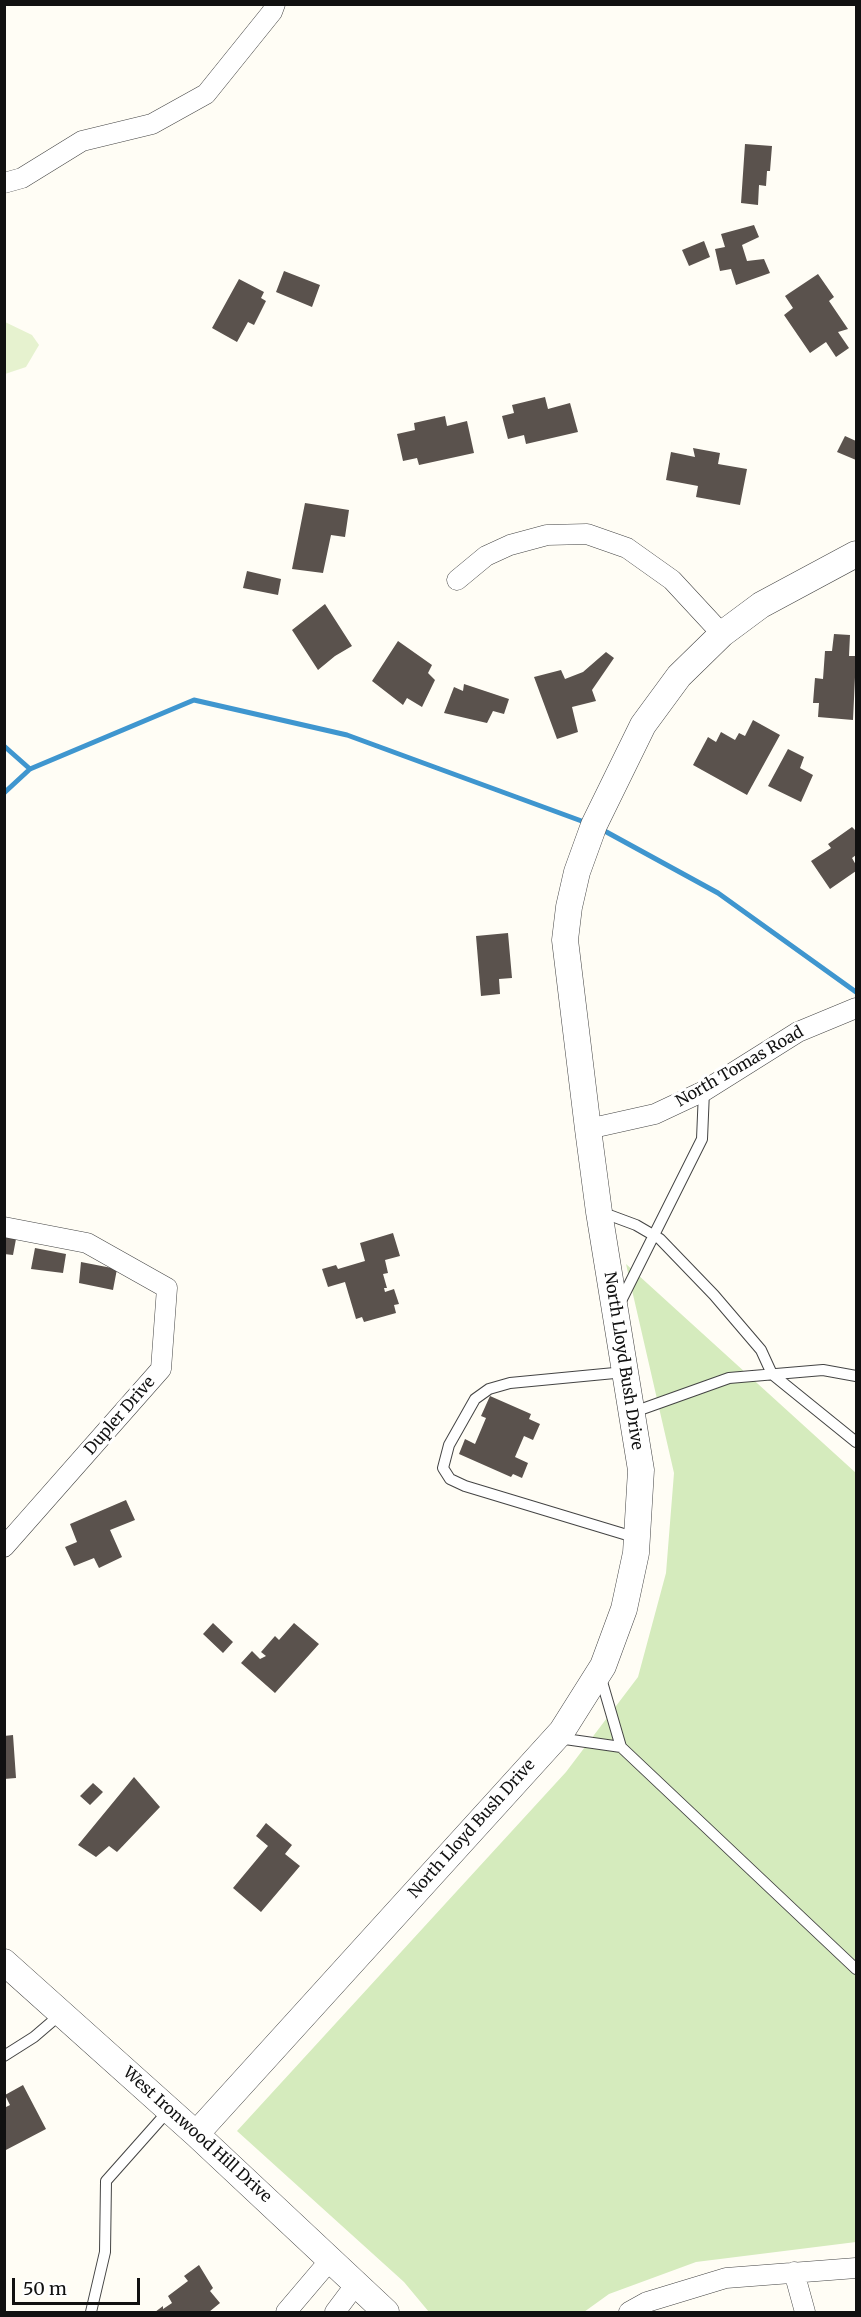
<!DOCTYPE html>
<style>
body{margin:0}
#map{position:relative;width:861px;height:2317px;overflow:hidden;background:#fffdf5;font-family:Merriweather,serif}
canvas{display:block}
.frame{position:absolute;inset:0;border:6px solid #111;pointer-events:none}
.scale{position:absolute;left:12px;top:2278px;width:128px;height:27px;box-sizing:border-box;border:3px solid #111;border-top:0;padding-left:8px;font-size:18px;line-height:21px;white-space:nowrap;color:#111;-webkit-text-stroke:4px #fff;paint-order:stroke}
</style>
<div id="map">
<canvas width="861" height="2317"></canvas>
<div class="frame"></div>
<div class="scale">50 m</div>
</div>
<script>
const ctx = document.querySelector('canvas').getContext('2d');
ctx.lineJoin = 'round';
function paint(path, color) { ctx.fillStyle = color; ctx.fill(path, 'evenodd'); }
const poly = rows => new Path2D(rows.map(r => 'M' + r).join(''));
function stroke(path, color, width, dash) { ctx.strokeStyle = color; ctx.lineWidth = width; ctx.lineCap = dash ? 'butt' : 'round'; ctx.setLineDash(dash || []); ctx.stroke(path); }
function write(font, color, halo, rows, align = 'center') {
  ctx.font = font + ' Merriweather,serif'; ctx.lineWidth = 6; ctx.setLineDash([]); ctx.textBaseline = 'middle'; ctx.strokeStyle = halo; ctx.fillStyle = color; for (const [text, x, y, turn = 0] of rows) {
    ctx.save(); ctx.translate(x, y); ctx.rotate((+turn || 0) * Math.PI / 180); ctx.textAlign = isNaN(turn) ? turn : align; if (halo) ctx.strokeText(text, 0, 0); ctx.fillText(text, 0, 0); ctx.restore();
  }
}
paint(poly([
 [626,1264,856,1473,856,2242,696,2262,609,2294,584,2312,429,2312,404,2282,237,2131,566,1772,638,1677,666,1573,674,1473]
]), '#d5ebbd');
paint(poly([
 [5,322,32,335,39,345,26,367,5,374]
]), '#e6f2cf');
stroke(poly([
 [4,746,30,769],
 [4,793,30,769,194,700,347,735,587,823],
 [601,829,718,893,856,992]
]), '#3f96cf', 5);
paint(poly([
 [745,144,772,146,770,171,767,171,766,186,759,185,758,205,741,203],
 [754,225,759,237,742,245,747,261,764,259,770,273,736,285,731,269,720,271,715,249,725,247,721,234],
 [704,241,710,257,689,266,682,250],
 [284,271,320,285,312,307,276,292],
 [818,274,834,297,829,301,848,329,838,332,849,348,836,357,826,342,810,353,784,315,793,308,785,296],
 [239,279,264,292,261,298,266,301,254,325,248,322,237,342,212,328],
 [545,397,548,409,570,403,578,432,526,444,524,435,508,439,502,416,514,413,512,405],
 [445,416,447,426,467,421,474,453,419,465,417,458,403,461,397,434,415,430,414,423],
 [845,436,856,441,856,460,837,452],
 [693,448,720,453,718,464,747,469,740,505,696,497,698,486,666,480,671,452,695,457],
 [305,503,349,510,345,537,331,535,323,573,292,569],
 [247,571,281,579,278,595,243,588],
 [325,604,352,646,335,656,318,670,292,630],
 [834,634,850,635,849,656,856,656,853,720,818,717,819,703,813,703,815,678,823,679,825,651,832,651],
 [398,641,432,665,428,673,435,680,422,707,407,698,403,705,372,681],
 [606,652,614,658,592,690,596,701,572,707,578,732,557,739,534,677,561,670,565,679,583,672],
 [464,684,509,699,504,714,493,711,487,723,444,713,454,687,463,691],
 [753,720,780,735,747,795,693,765,708,737,716,742,721,732,735,740,739,733,745,736],
 [788,749,804,757,800,768,813,775,801,802,768,786],
 [852,827,856,831,856,855,852,858,856,865,856,871,830,889,811,861,831,848,828,844],
 [508,933,512,978,499,979,500,994,481,996,476,936],
 [393,1233,400,1256,385,1260,388,1273,383,1274,387,1288,384,1288,385,1292,394,1289,399,1304,394,1305,396,1313,364,1322,362,1317,356,1319,345,1282,328,1287,322,1269,336,1265,338,1269,365,1261,360,1243],
 [4,1236,16,1239,13,1255,4,1254],
 [35,1248,66,1254,63,1273,31,1269],
 [81,1262,117,1269,113,1290,79,1283],
 [490,1396,531,1414,529,1419,540,1424,533,1440,524,1436,515,1457,528,1463,522,1478,513,1474,511,1477,459,1454,465,1439,475,1444,486,1418,481,1416],
 [126,1500,135,1520,110,1530,122,1557,99,1568,94,1558,74,1566,65,1547,77,1542,70,1524],
 [213,1623,233,1642,223,1653,203,1634],
 [294,1623,319,1644,275,1693,241,1663,252,1651,260,1659,266,1656,261,1652,275,1636,279,1640],
 [13,1735,16,1778,4,1779,4,1736],
 [134,1777,160,1807,117,1852,109,1846,96,1857,78,1845],
 [93,1783,103,1792,90,1805,80,1796],
 [266,1823,292,1845,285,1854,300,1866,261,1912,233,1888,268,1846,256,1836],
 [23,2085,46,2129,4,2151,4,2108,10,2105,5,2095],
 [199,2265,213,2288,210,2291,220,2303,209,2312,155,2312,163,2306,163,2309,172,2303,168,2296,188,2281,184,2276]
]), '#5a524d');
const service = poly([
 [601,1212,636,1225,660,1239,714,1295,761,1350,772,1374,856,1442],
 [619,1305,702,1139,704,1091],
 [625,1372,510,1383,489,1389,475,1399,449,1445,443,1468,450,1479,465,1486,637,1538],
 [631,1413,729,1378,823,1370,856,1376],
 [600,1675,621,1747,856,1969],
 [558,1738,621,1747],
 [4,2056,34,2037,62,2013],
 [91,2312,105,2252,106,2181,169,2110]
]);
const minor = poly([
 [4,183,22,178,82,141,152,124,206,94,272,12,275,4],
 [457,580,486,556,510,545,547,535,587,534,627,548,672,580,722,634],
 [588,1129,655,1114,704,1091,798,1032,856,1008],
 [4,1227,87,1243,167,1288,161,1369,4,1547],
 [794,2272,805,2312],
 [286,2312,331,2259],
 [335,2312,356,2284],
 [629,2312,647,2302,726,2278,856,2268]
]);
const tertiary = poly([
 [4,1962,196,2134,386,2312],
 [196,2134,562,1731,603,1666,624,1609,636,1553,641,1470,599,1212,588,1129,565,940,569,907,577,872,594,825,643,725,679,676,722,634,761,605,856,554]
]);
stroke(service, '#444', 12);
stroke(minor, '#444', 21);
stroke(tertiary, '#444', 27);
stroke(service, '#fff', 10);
stroke(minor, '#fff', 20);
stroke(tertiary, '#fff', 26);
write('16px', '#111', '#fff', [
 ["North Tomas Road",740,1067,-30],
 ["North Lloyd Bush Drive",623,1361,81],
 ["Dupler Drive",120,1416,-49],
 ["North Lloyd Bush Drive",472,1829,-48],
 ["West Ironwood Hill Drive",197,2135,42]
]);
</script>
